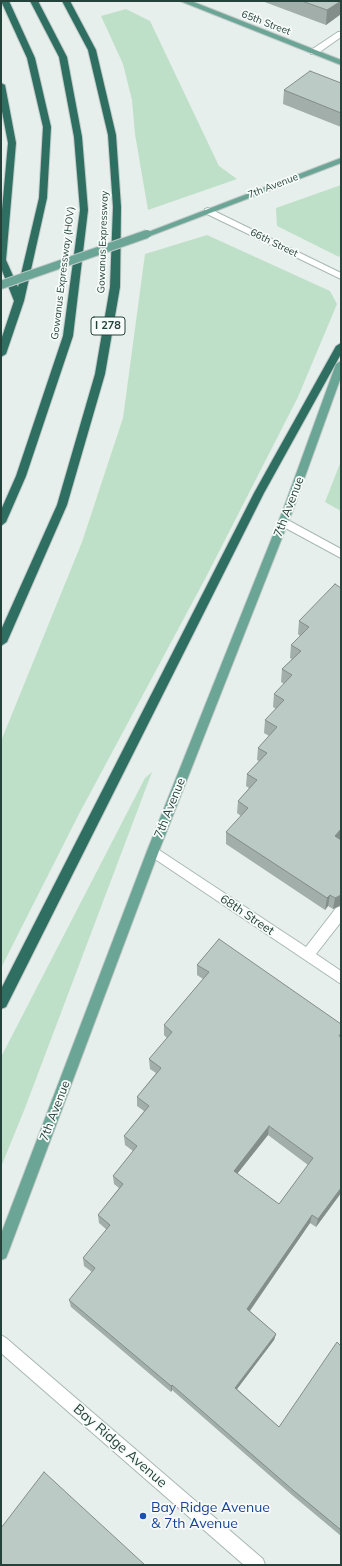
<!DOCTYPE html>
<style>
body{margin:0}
#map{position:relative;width:342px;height:1566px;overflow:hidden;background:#e6efeb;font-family:Mulish,sans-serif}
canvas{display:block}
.frame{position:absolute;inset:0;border:2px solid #24423a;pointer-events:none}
</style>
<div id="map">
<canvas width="342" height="1566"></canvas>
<div class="frame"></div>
</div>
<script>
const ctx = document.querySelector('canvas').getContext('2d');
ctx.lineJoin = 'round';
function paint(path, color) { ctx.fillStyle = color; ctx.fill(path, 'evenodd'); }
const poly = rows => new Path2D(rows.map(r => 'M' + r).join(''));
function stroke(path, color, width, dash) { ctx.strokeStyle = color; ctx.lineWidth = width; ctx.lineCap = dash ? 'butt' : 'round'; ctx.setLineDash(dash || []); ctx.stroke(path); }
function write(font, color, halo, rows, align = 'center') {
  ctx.font = font + ' Mulish,sans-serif'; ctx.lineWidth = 3.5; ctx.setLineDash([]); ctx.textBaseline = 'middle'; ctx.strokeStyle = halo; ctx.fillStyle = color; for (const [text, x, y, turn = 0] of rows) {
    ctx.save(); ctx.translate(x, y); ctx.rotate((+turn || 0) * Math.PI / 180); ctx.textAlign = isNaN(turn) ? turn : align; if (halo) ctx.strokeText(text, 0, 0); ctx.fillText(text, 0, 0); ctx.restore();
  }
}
paint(poly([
 [126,9,150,21,219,166,237,179,148,210,135,134,132,100,123,64,101,16],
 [341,185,341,253,339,257,277,226,276,208],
 [207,235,330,291,337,304,298,397,205,579,79,814,1,968,1,741,82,542,123,418,145,254],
 [341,461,341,511,325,502],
 [152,772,25,1108,1,1167,1,1057,145,778]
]), '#bfe0c8');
const minor = poly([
 [338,32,341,32,341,37,317,54,311,54,311,50,338,32],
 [208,208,341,273,341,279,205,213,205,209,208,208],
 [284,518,341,549,341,558,280,525,279,522,280,519,284,518],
 [153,846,306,947,336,908,341,906,341,922,316,954,341,971,341,984,149,855,147,851,149,847,153,846],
 [1,1335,6,1338,263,1559,265,1565,244,1565,1,1353,1,1335]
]);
const major = poly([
 [180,1,191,1,341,60,341,65,180,1],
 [341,158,341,163,150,236,144,236,143,234,341,158],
 [341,361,341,377,293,510,159,851,8,1253,6,1258,1,1260,1,1234,147,851,283,510,336,364,341,361]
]);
const highway = poly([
 [1,1,9,1,35,58,51,127,47,198,24,301,6,354,1,357,1,340,14,301,1,268,1,221,8,143,1,106,1,83,5,85,16,143,6,260,18,287,39,198,43,127,27,58,1,1],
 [30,1,38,1,67,57,82,137,88,210,73,336,26,476,6,522,1,526,1,510,16,476,63,336,80,210,74,137,59,57,30,1],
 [62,1,70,1,96,50,116,135,121,207,120,287,105,374,67,505,7,642,1,646,1,630,57,505,95,374,110,287,113,207,108,135,88,50,62,1],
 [341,343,341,354,264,493,6,1007,1,1009,1,989,254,493,336,346,341,343]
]);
stroke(minor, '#a8b8b2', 2);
stroke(major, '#c2cac8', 2);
stroke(highway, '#c2cac8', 2);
paint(minor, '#fff');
paint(major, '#6aa596');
paint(highway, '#2f6f62');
const majorBridge = poly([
 [1,285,147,234]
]);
stroke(majorBridge, '#c2cac8', 10, []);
stroke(majorBridge, '#6aa596', 8);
paint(poly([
 [262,1,341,1,341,14,326,25],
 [341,83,341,127,283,104,284,90],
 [341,588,341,838,340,839,341,905,333,909,328,906,325,910,226,844,226,832,241,816,237,813,238,801,249,788,246,786,247,774,259,761,257,760,258,748,269,736,264,733,265,720,276,709,273,707,274,694,284,684,281,682,282,669,292,659,290,658,291,645,300,636,298,634,299,621],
 [219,939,341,1193,316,1227,310,1223,250,1311,276,1334,274,1340,237,1389,279,1427,341,1346,341,1536,292,1495,172,1390,171,1392,71,1307,69,1300,92,1272,84,1266,83,1258,107,1230,99,1223,98,1215,119,1188,114,1184,113,1176,133,1151,125,1145,124,1136,144,1111,137,1106,137,1097,156,1073,150,1069,149,1059,167,1038,164,1035,164,1025,203,979,197,975,197,965],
 [268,1135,308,1165,279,1204,237,1174]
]), '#a1aea9');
paint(poly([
 [341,1,341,14,326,25,327,10],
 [341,829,341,838,333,848,335,836],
 [330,895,328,906,325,910,327,898],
 [341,895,341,905,333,909,335,898],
 [269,1126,268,1135,233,1179,234,1171],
 [341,1188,341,1193,316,1227,318,1219],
 [312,1215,310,1223,246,1316,247,1309],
 [276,1334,274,1340,234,1393,235,1388],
 [172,1385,172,1390,171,1392,171,1386]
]), '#838d89');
const building = poly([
 [302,1,341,1,327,10,302,1],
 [310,71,341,83,341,113,284,90,310,71],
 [335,584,341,588,341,829,335,836,341,840,341,895,335,898,330,895,327,898,226,832,248,808,238,801,257,780,247,774,267,753,258,748,277,727,265,720,284,700,274,694,292,675,282,669,301,651,291,645,309,627,299,621,335,584],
 [219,939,341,1024,341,1033,339,1036,341,1037,341,1188,318,1219,312,1215,247,1309,276,1334,235,1388,279,1427,337,1342,341,1346,341,1530,294,1491,172,1385,171,1386,69,1300,95,1268,83,1258,110,1225,98,1215,123,1184,113,1176,137,1146,124,1136,149,1106,137,1097,161,1068,149,1059,172,1032,164,1025,209,972,197,965,219,939],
 [269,1126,313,1158,279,1204,234,1171,269,1126],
 [44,1472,145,1565,1,1565,1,1528,44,1472]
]);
paint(building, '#bbcac4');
stroke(building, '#838d89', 1);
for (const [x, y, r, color] of [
 [143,1516,4,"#1a4fb4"]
]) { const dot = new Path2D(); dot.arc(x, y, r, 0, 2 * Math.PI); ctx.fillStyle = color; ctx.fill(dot); stroke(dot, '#f7fbf9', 1.5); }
write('10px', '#24423a', '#f7fbf9', [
 ["65th Street",266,23,21],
 ["7th Avenue",273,186,-21],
 ["Gowanus Expressway",103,242,-88],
 ["66th Street",274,243,26],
 ["Gowanus Expressway (HOV)",63,273,-83]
]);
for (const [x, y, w] of [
 [108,326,34]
]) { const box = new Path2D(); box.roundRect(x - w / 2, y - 9, w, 18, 3); ctx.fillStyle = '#f7fbf9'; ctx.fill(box); stroke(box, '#24423a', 1); }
write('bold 11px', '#24423a', null, [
 ["I 278",108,326]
]);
write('12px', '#24423a', '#f7fbf9', [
 ["7th Avenue",289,507,-69],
 ["7th Avenue",170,808,-68],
 ["68th Street",247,915,34],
 ["7th Avenue",55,1111,-69]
]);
write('14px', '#24423a', '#f7fbf9', [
 ["Bay Ridge Avenue",120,1446,41]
]);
write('14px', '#164399', '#f7fbf9', [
 ["Bay Ridge Avenue",151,1508],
 ["& 7th Avenue",151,1524]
], 'left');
</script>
